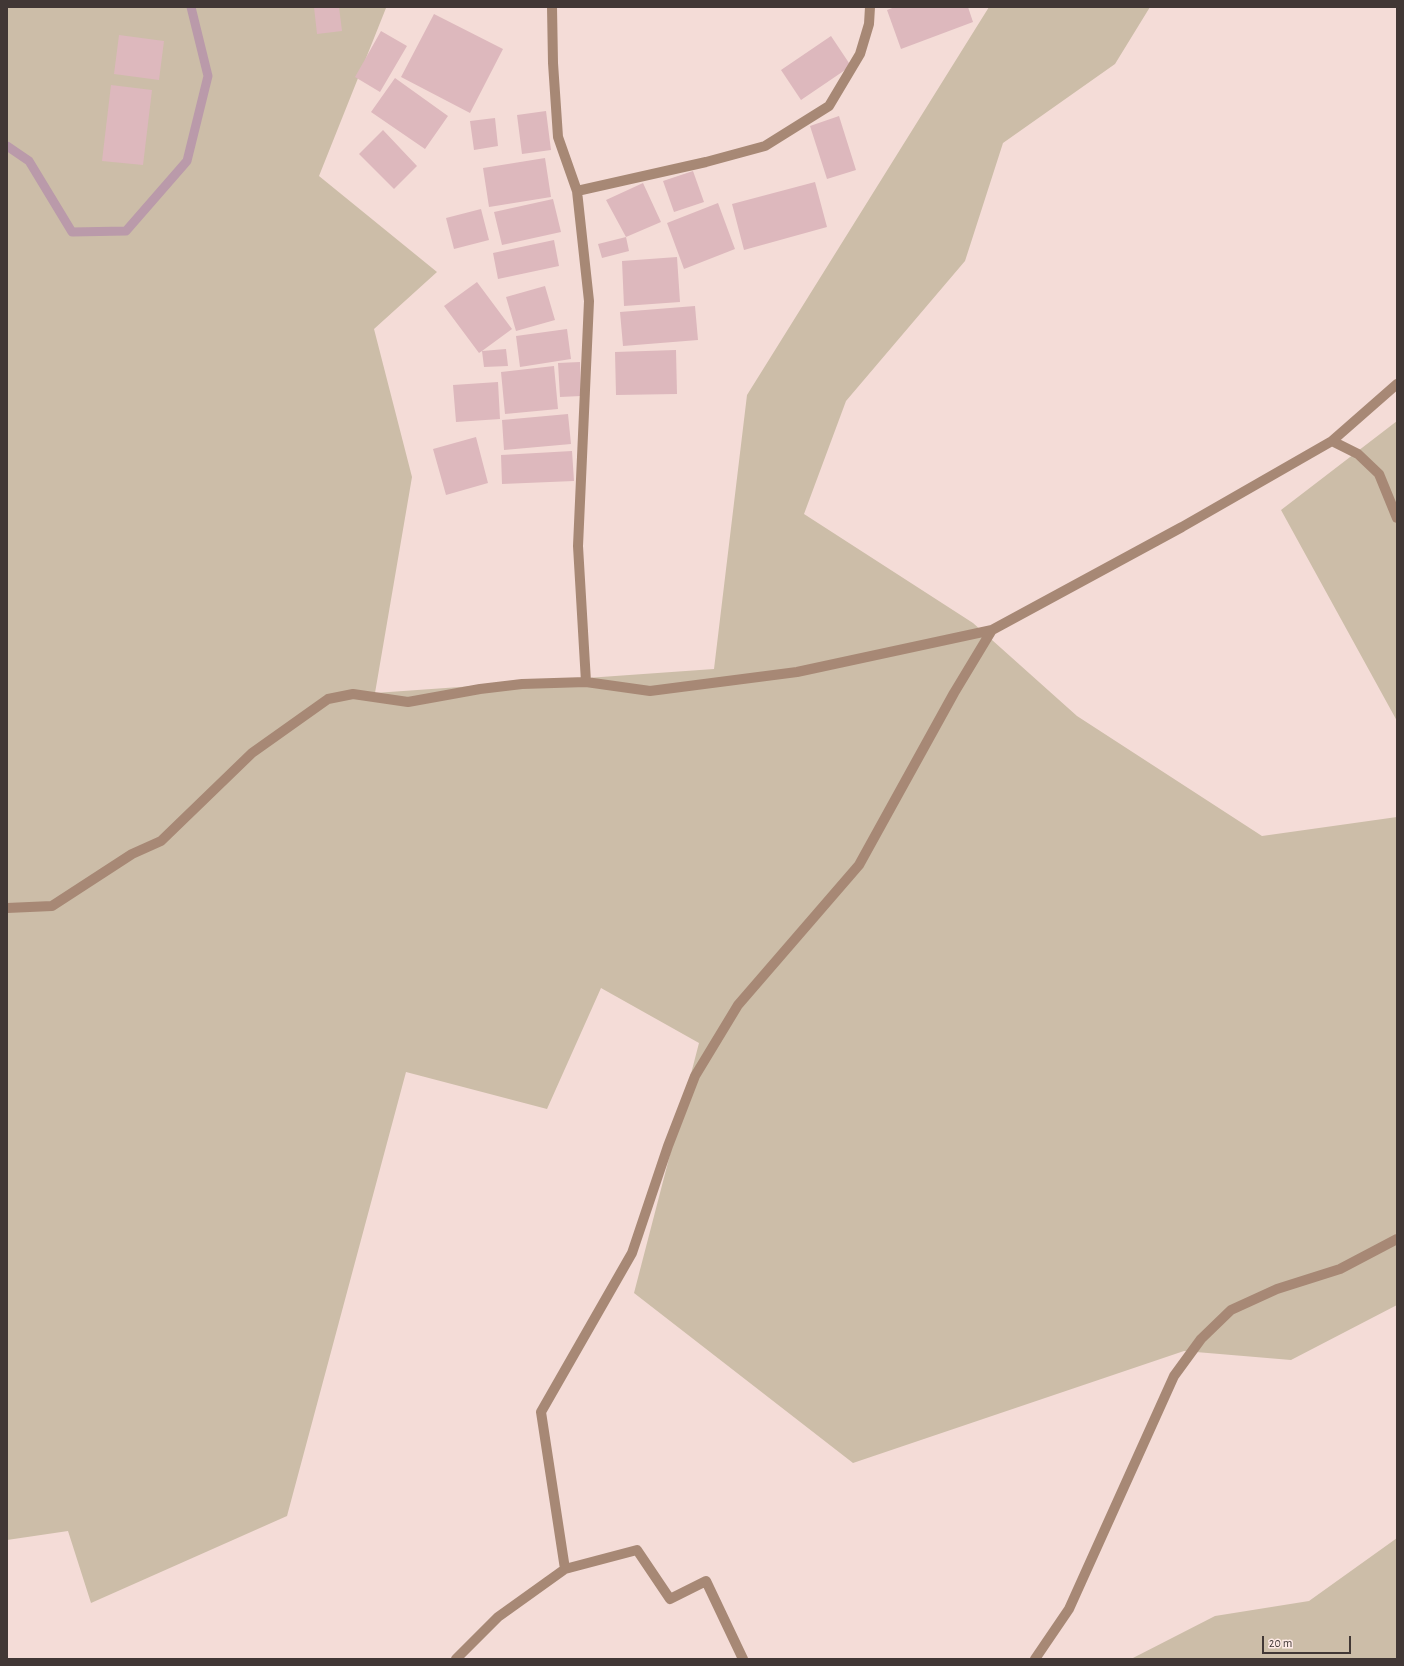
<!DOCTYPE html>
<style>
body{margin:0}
#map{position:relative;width:1404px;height:1666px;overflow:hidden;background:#f4dcd7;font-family:"Alegreya Sans",sans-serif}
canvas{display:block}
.frame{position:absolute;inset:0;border:8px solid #413735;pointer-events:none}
.scale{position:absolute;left:1262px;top:1636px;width:89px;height:18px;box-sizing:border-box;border:2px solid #413735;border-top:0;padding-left:5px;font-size:12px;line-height:14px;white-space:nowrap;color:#413735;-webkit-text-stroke:3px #feeae6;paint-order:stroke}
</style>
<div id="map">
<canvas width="1404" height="1666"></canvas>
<div class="frame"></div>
<div class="scale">20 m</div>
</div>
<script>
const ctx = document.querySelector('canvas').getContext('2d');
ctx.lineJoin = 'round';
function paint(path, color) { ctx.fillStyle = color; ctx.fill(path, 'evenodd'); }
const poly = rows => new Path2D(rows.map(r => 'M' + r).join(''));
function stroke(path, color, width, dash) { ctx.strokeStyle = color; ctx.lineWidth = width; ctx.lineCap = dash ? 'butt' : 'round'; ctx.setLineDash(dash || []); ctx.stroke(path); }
paint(poly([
 [7,7,386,8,319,176,437,272,374,329,412,477,375,693,714,669,747,395,989,7,1150,7,1115,64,1003,143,965,261,846,401,804,514,973,623,1077,716,1262,836,1397,817,1397,1305,1291,1360,1184,1351,853,1463,634,1293,699,1043,601,988,547,1109,406,1072,287,1516,91,1603,68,1531,7,1540],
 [1397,421,1397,721,1281,510],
 [1397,1538,1397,1659,1131,1659,1215,1616,1309,1601]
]), '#ccbda8');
stroke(poly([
 [7,146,29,161,72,232,126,231,187,161,208,76,191,7]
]), '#ba9aaa', 9);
paint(poly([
 [314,7,339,7,342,31,317,34],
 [895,7,968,7,973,22,901,49,887,10],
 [434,14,503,49,470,113,401,77],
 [381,31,407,46,380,92,355,77],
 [119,35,164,41,159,80,114,74],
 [831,36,851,66,801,100,781,70],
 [395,78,448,116,425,149,371,112],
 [111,85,152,90,143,165,102,161],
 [546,111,551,150,522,154,517,115],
 [839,116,856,170,827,179,810,126],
 [495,118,498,146,474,150,470,121],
 [383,130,417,166,394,189,359,154],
 [545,158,551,197,489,207,483,168],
 [693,171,704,202,674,212,663,181],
 [815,182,827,227,744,250,732,204],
 [643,183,661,222,626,237,629,251,602,258,598,244,626,237,606,200],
 [553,199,561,232,502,245,494,212],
 [718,203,735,249,684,269,667,223],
 [481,209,489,240,454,249,446,218],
 [554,240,559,266,498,279,493,253],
 [677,257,680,302,624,306,622,261],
 [477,282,512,329,482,351,506,349,508,366,484,367,482,351,479,353,444,306],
 [545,286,555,320,516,331,506,297],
 [695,306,698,340,623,346,620,312],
 [567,329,571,359,520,367,516,336],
 [676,350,677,394,616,395,615,352],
 [580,362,581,396,560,397,558,363],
 [554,366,558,409,505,414,501,372],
 [498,382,500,419,456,422,453,385],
 [568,414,571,444,504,450,502,420],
 [476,437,488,483,446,495,433,449],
 [572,451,574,481,502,484,501,455]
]), '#ddb8bd');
stroke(poly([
 [552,7,553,63,558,137,577,191,589,301,578,546,586,682],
 [577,191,706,162,765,146,829,106,860,54,869,24,870,7],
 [1332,441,1358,454,1379,474,1397,518],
 [7,908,52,906,132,854,161,841,252,753,328,699,353,694,408,702,480,689,522,684,586,682,650,691,797,672,992,630,1182,527,1332,441,1397,384],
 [565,1569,541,1412,632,1253,668,1146,695,1076,738,1005,859,865,954,693,992,630],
 [456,1659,498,1617,565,1569,637,1550,670,1599,706,1581,743,1659],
 [1035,1659,1069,1609,1174,1376,1201,1339,1231,1310,1277,1289,1340,1269,1397,1239]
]), '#a78875', 10);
</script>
